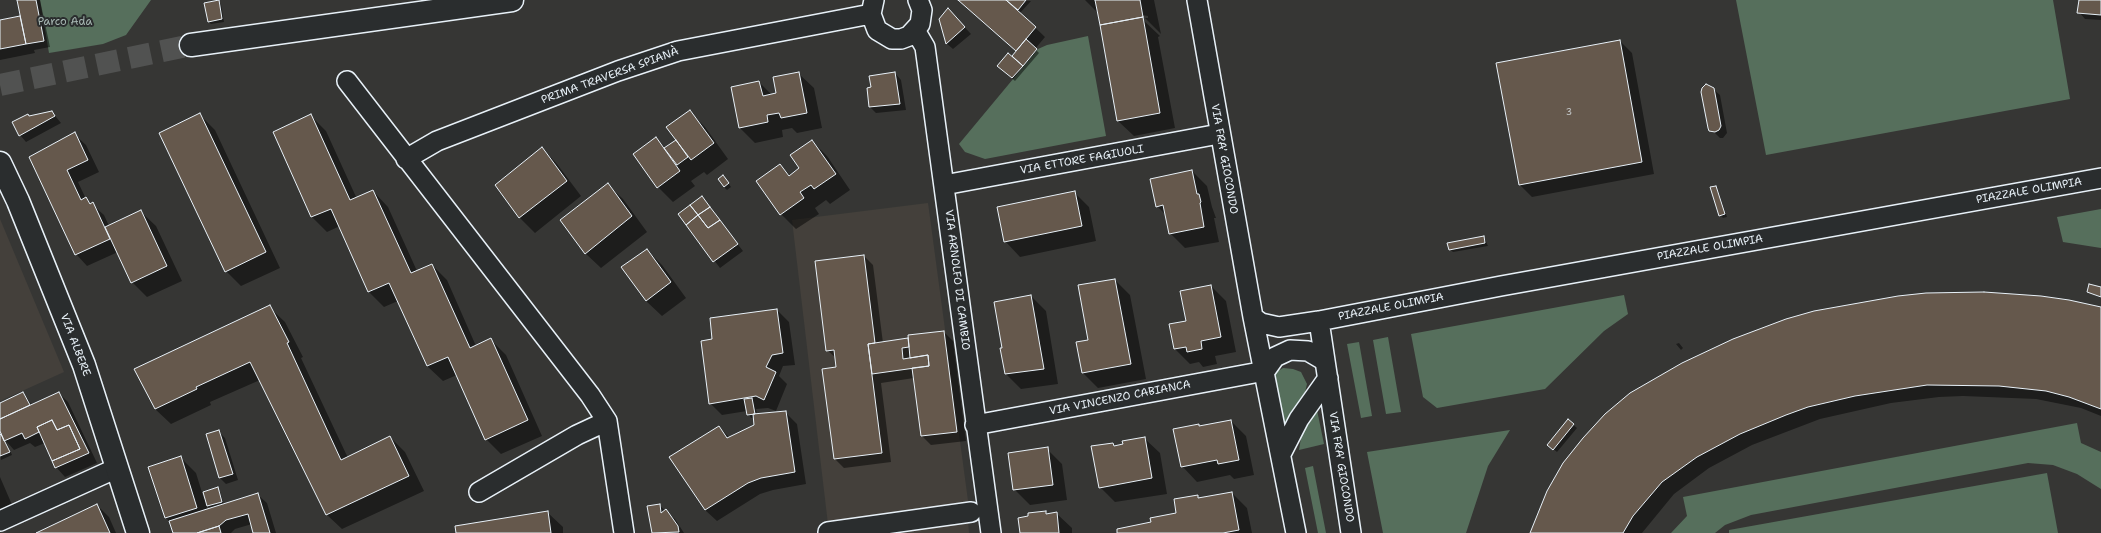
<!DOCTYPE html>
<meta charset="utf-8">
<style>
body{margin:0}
canvas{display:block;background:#363634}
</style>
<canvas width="2101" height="533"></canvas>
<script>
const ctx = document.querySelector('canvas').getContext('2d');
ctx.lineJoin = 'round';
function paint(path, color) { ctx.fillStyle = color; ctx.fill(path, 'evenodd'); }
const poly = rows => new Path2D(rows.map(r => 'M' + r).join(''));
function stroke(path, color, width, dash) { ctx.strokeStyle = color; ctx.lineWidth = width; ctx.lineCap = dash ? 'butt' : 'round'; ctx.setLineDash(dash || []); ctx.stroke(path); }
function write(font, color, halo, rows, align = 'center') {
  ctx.font = font + ' "Shantell Sans",sans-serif'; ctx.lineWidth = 4; ctx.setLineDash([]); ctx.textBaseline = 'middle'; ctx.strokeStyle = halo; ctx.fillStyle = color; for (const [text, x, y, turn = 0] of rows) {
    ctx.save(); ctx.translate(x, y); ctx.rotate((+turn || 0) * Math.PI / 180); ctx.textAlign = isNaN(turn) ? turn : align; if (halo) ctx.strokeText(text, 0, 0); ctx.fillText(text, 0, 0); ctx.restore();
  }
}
paint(poly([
 [928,203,968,501,828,524,792,220],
 [0,219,64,372,0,401],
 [968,521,969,533,890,533]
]), '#44403b');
paint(poly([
 [40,0,151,0,126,35,103,44,49,53],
 [1736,0,2053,0,2070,99,1766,155],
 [1088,36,1106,136,985,159,965,152,959,144,1038,49,1047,45],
 [2101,209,2101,248,2063,242,2057,217],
 [1624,295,1628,314,1604,331,1545,389,1437,408,1423,397,1411,334],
 [1388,337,1401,412,1386,414,1373,340],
 [1359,342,1372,416,1361,418,1347,344],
 [1283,368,1293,369,1301,372,1307,384,1305,392,1285,426,1281,437,1273,374],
 [1317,410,1324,444,1299,450,1302,432,1311,417],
 [2077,423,2081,443,2101,452,2101,489,2077,474,2053,465,2028,463,1751,515,1725,525,1715,533,1671,533,1687,516,1683,497],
 [1510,430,1488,466,1466,533,1383,533,1367,452],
 [1313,466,1326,533,1318,533,1305,468],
 [2047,473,2058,533,1729,533,1729,530]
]), '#566f5c');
paint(poly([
 [18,0,40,0,50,47,34,50,35,53,0,60,0,21,20,17,22,19],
 [959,0,1031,1,1020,13,1045,37,1035,49,1039,53,1015,81,1002,69,1017,52],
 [1085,0,1154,0,1161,34,1145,18,1148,18,1148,16,1142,15,1142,19,1160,36,1158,37,1175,128,1134,136,1118,121,1099,14],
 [2080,0,2101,0,2101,20,2085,19,2079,12],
 [218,1,221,4,224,22,211,24,208,21],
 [954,16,971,34,953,49,946,43],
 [1620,41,1632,53,1654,174,1532,197,1520,185],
 [798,73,814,88,822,128,797,133,792,128,782,130,783,137,755,143,740,128,759,82,772,95,777,94],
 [895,73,901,80,906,110,876,113,870,107,868,88,872,88],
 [1713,89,1720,95,1727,133,1723,138,1720,138,1709,127],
 [689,111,705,127,728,159,707,175,704,172,691,181,695,186,673,202,658,187,656,139,666,148,677,140],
 [52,112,61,123,26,142,20,135,29,117],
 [200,115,215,130,280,268,241,286,226,271],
 [311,116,326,131,357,199,373,191,388,207,417,271,432,265,447,280,476,346,490,339,506,355,542,436,501,454,486,439,457,375,443,381,427,366,398,301,384,307,369,292,340,226,327,232,312,217,274,132],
 [74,134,86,145,99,172,78,182,86,199,104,215,109,226,140,211,156,226,182,281,147,297,132,282,118,252,87,266,76,254,41,150],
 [812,141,827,156,850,190,830,204,826,200,815,208,819,214,796,229,781,214,779,165,791,176,801,169],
 [542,148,557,164,581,196,535,233,520,218,496,185],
 [1192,171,1207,186,1212,207,1216,218,1214,218,1219,242,1185,248,1170,233,1167,216,1157,206],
 [726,180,731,187,727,190,724,187],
 [607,184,623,199,647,232,601,268,585,253],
 [1715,187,1718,190,1727,217,1723,218,1720,215],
 [1074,192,1089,207,1096,241,1020,257,1005,241],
 [679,214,722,224,743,251,720,268],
 [1484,237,1488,246,1453,252,1450,249],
 [647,250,662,265,686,298,662,316,646,301,622,268],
 [864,256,873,265,883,343,944,332,953,341,966,441,931,445,922,436,914,378,881,383,891,462,844,468,835,459,838,368,837,359,827,350],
 [1115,280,1130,295,1146,379,1098,388,1083,373,1089,341],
 [1211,286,1226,301,1236,352,1215,356,1217,364,1203,367,1199,362,1190,364,1175,349,1187,321],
 [2101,288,2101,298,2088,292],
 [1955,293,2012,294,2041,297,2101,308,2101,416,2081,408,2036,399,1963,396,1939,397,1891,403,1820,419,1752,445,1709,468,1674,494,1642,533,1531,533,1548,491,1630,394,1707,351,1786,320,1870,301,1926,294],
 [1031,296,1046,311,1058,384,1021,389,1006,374,1003,349],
 [269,307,285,322,303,357,301,358,348,458,390,437,405,452,424,491,342,529,326,514,260,380,210,402,211,405,171,424,155,409],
 [777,310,789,322,795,365,783,366,779,376,787,384,776,411,768,408,756,409,757,415,785,412,797,424,806,484,773,490,760,494,717,521,705,510,719,427,730,438,755,425,755,417,751,418,747,411,722,415,710,403,713,340],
 [1679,343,1683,348,1681,350,1676,344],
 [23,393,32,405,59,393,68,402,97,463,65,477,56,467,45,443,35,447,30,443,14,450,6,441,12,455,1,460,0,404],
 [26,430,27,432,8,440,8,438],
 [1568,420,1577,428,1557,452,1551,447],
 [1231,421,1246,436,1254,475,1234,479,1230,475,1197,482,1182,466,1199,425,1201,427],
 [218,431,225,438,238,480,226,484,220,478],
 [1144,438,1160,453,1167,494,1115,502,1100,487,1113,444,1116,446],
 [1047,449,1062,464,1067,500,1030,505,1014,489],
 [180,457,196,473,204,499,217,489,220,492,224,504,257,494,267,503,276,533,254,533,252,524,235,529,231,533,174,533,171,523,165,517],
 [205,503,211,509,208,510],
 [0,477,13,507,0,513],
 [1232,493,1247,508,1252,533,1118,533,1177,514,1197,496,1200,499],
 [97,505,109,517,116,533,38,533],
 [659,505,675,519,684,533,653,533,649,507],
 [547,512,563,527,563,533,457,533],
 [1045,512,1048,514,1056,513,1072,528,1072,533,1021,533]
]), '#0007');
const building = poly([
 [17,0,36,0,44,41,26,44,17,0],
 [219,0,222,19,208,22,204,3,219,0],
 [958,0,1006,0,1036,27,1016,51,958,0],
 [1006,0,1026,0,1018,10,1006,0],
 [1095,0,1140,0,1143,17,1100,25,1095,0],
 [2079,0,2101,0,2101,15,2077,13,2079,0],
 [948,8,965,27,946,44,939,19,948,8],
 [20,16,26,44,0,49,0,20,20,16],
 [1143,17,1160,113,1117,121,1100,25,1143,17],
 [1026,39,1037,49,1023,66,1012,56,1026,39],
 [1620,40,1642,162,1519,185,1496,63,1620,40],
 [1008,53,1023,66,1012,78,997,66,1008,53],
 [799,72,807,113,781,118,779,113,767,115,768,122,739,128,731,87,759,81,763,96,776,93,773,77,799,72],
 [895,72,900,104,869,107,867,88,871,87,869,76,895,72],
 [1706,84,1714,88,1721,126,1719,130,1715,132,1709,131,1708,128,1701,92,1702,88,1706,84],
 [690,110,714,143,691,160,666,127,690,110],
 [52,111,55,116,19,136,12,122,28,114,29,116,52,111],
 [200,113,266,252,225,272,159,133,200,113],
 [311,114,350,200,373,190,411,273,432,264,470,348,491,338,528,420,485,440,448,357,427,366,389,283,368,292,331,209,311,217,273,132,311,114],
 [75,132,88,160,67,170,81,200,86,197,90,204,93,202,110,239,75,255,29,157,75,132],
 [656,137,680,171,657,188,633,154,656,137],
 [676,140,688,157,677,165,664,148,676,140],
 [812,140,836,174,814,189,811,185,800,192,804,198,780,215,756,181,780,164,789,176,799,168,790,155,812,140],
 [542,147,567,181,519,218,495,185,542,147],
 [1192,170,1197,194,1199,194,1201,202,1200,203,1204,227,1169,234,1163,205,1156,207,1150,179,1192,170],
 [723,175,729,183,724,187,718,179,723,175],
 [608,183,632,216,585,254,560,220,608,183],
 [1716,186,1725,214,1719,216,1710,187,1716,186],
 [1075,191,1082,226,1004,242,997,207,1075,191],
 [702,196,710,207,698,215,690,205,702,196],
 [690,205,698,215,686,225,678,214,690,205],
 [710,207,720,220,708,228,698,215,710,207],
 [141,210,167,266,131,283,105,227,141,210],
 [698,215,708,228,720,220,738,244,713,262,686,225,698,215],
 [1484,236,1485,243,1449,250,1447,243,1484,236],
 [647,249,671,282,646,301,621,267,647,249],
 [864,255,875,343,868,344,882,453,834,459,822,369,836,367,834,350,826,351,815,261,864,255],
 [1115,279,1131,364,1082,373,1076,342,1088,340,1078,285,1115,279],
 [2089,284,2101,287,2101,297,2087,292,2089,284],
 [1211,285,1221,337,1201,341,1202,349,1187,352,1186,347,1174,349,1169,324,1186,321,1180,291,1211,285],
 [1984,292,2041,296,2069,300,2101,307,2101,409,2069,397,2046,391,1999,386,1927,385,1855,396,1808,407,1786,415,1740,434,1697,457,1662,482,1633,516,1623,533,1530,533,1547,491,1563,463,1583,438,1605,414,1630,393,1682,363,1733,339,1786,319,1814,311,1898,296,1926,293,1984,292],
 [1031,295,1044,369,1005,374,1000,348,1002,348,994,302,1031,295],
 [270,305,289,342,287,343,341,460,390,436,409,476,326,515,250,362,196,387,197,389,155,409,134,369,270,305],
 [777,309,783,353,772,355,766,367,776,372,764,400,756,396,709,404,701,341,712,339,710,318,777,309],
 [944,331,957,432,921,436,912,368,929,366,928,355,910,358,908,335,944,331],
 [908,338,909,347,902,348,903,359,928,355,929,366,872,374,868,344,908,338],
 [23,392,30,405,0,419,0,403,23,392],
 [59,392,89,453,55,468,52,461,80,449,69,425,57,430,52,420,37,427,39,432,25,439,22,433,4,441,0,431,0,419,59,392],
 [752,398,755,414,747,415,744,399,752,398],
 [786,411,795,472,761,478,748,483,705,510,669,457,719,426,727,438,754,425,753,414,786,411],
 [1568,419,1574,424,1553,450,1547,445,1568,419],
 [52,420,57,430,69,425,80,449,52,461,37,427,52,420],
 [1231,420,1239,460,1218,464,1217,460,1181,467,1173,429,1199,424,1199,426,1231,420],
 [219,430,233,474,219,478,206,434,219,430],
 [1,434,10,452,0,456,0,435,1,434],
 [1145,437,1152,478,1099,488,1091,446,1113,443,1114,446,1123,444,1122,441,1145,437],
 [1048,447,1053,485,1013,490,1008,453,1048,447],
 [181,456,197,508,165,518,148,467,181,456],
 [218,487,222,502,207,506,203,492,218,487],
 [1232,492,1239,530,1223,533,1117,533,1117,529,1151,522,1150,518,1176,513,1174,499,1198,495,1198,498,1232,492],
 [258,493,270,533,253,533,248,514,226,520,219,526,197,533,173,533,169,521,258,493],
 [97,504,110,533,36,533,97,504],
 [660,504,661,513,666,509,678,526,679,532,652,533,647,506,660,504],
 [548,511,551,533,456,533,455,526,548,511],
 [1046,511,1046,514,1057,512,1059,533,1020,533,1018,518,1028,516,1028,513,1046,511],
 [219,526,221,533,197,533,219,526]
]);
paint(building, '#65584c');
stroke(building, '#e8f1f8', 1);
stroke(poly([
 [0,85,191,45]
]), '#515251', 22, [22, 11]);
const street = poly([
 [874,0,871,14,877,30,892,39,901,39,909,36,920,24,922,10,918,0],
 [1197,0,1253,317,1296,533],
 [915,30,925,47,991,533],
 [347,81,590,395,607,421,624,533],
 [406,159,437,141,618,71,678,51,871,14],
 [944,185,1219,134],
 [1253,317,1261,323,1279,327,1319,321,1501,286,2101,178],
 [1319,321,1351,533],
 [975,425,1265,371,1275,357,1290,350,1308,351,1325,361],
 [1281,454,1299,419,1328,378],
 [479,492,577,435,607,421],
 [0,521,117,468],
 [828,532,971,512]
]);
const secondary = poly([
 [0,163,18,201,84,365,138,533]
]);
const highway = poly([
 [191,45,512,0]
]);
stroke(street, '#e8f1f8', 22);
stroke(secondary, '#e8f1f8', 25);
stroke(highway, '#e8f1f8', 25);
stroke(street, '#2a2d2e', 19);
stroke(secondary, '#2a2d2e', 22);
stroke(highway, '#2a2d2e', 22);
write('9px', '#c7cbcd', null, [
 ["3",1569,113]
]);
write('11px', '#a6b6b2', '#2a2d2e', [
 ["Parco Ada",65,22]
]);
write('11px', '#e8f1f8', '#2a2d2e', [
 ["PRIMA TRAVERSA SPIANÀ",610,76,-20],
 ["VIA FRA' GIOCONDO",1224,159,80],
 ["VIA ETTORE FAGIUOLI",1082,160,-10],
 ["PIAZZALE OLIMPIA",2029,191,-10],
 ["PIAZZALE OLIMPIA",1710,248,-10],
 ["VIA ARNOLFO DI CAMBIO",957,280,83],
 ["PIAZZALE OLIMPIA",1391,307,-11],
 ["VIA ALBERE",75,345,69],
 ["VIA VINCENZO CABIANCA",1120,398,-11],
 ["VIA FRA' GIOCONDO",1341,467,81]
]);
</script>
